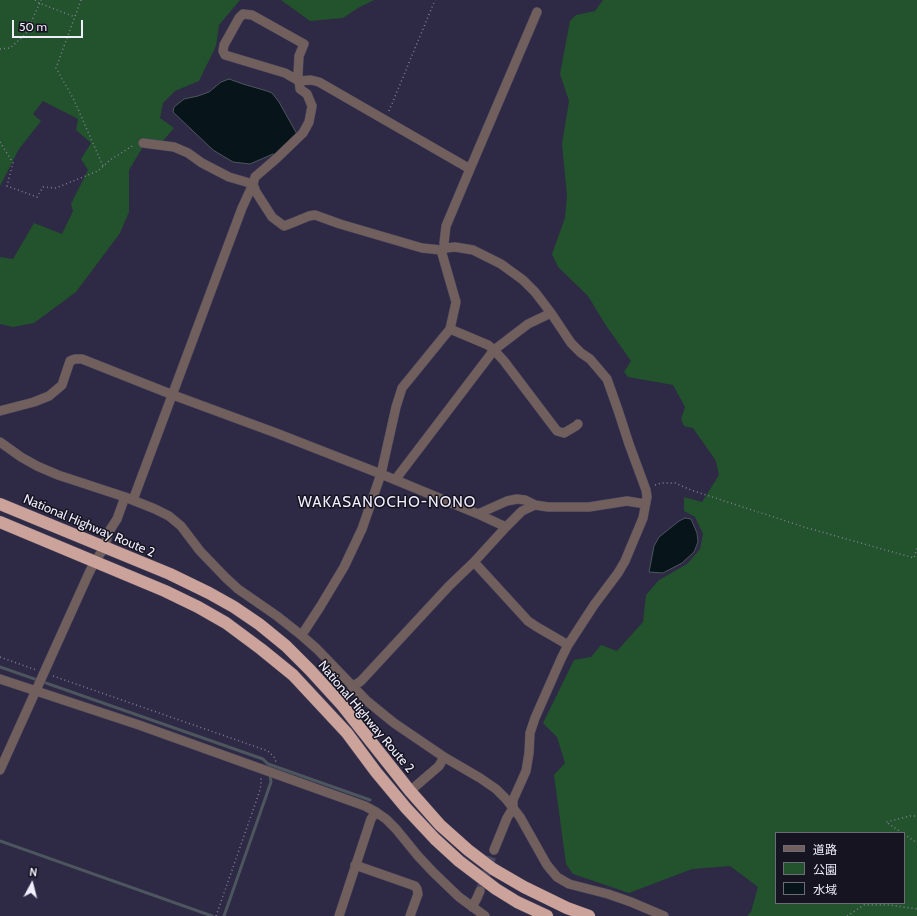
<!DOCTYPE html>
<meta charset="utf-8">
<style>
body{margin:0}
#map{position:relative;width:917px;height:916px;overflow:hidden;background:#2e2944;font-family:Cabin,"Noto Sans JP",sans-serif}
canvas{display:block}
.legend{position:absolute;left:775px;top:832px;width:130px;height:72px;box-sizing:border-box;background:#161420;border:1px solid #6d6b78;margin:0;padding:5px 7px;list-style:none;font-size:12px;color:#f0eefd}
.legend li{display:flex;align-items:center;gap:8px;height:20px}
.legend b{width:20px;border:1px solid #6d6b78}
.north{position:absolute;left:12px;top:864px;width:40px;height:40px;-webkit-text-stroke:3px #161420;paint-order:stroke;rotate:7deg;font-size:11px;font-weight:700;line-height:16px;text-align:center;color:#f0eefd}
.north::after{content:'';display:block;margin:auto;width:14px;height:18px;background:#f0eefd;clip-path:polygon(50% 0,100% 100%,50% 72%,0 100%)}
.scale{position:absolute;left:12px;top:20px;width:71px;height:18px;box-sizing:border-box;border:2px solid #f0eefd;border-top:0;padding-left:5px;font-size:12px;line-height:14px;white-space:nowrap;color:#f0eefd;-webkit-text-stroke:3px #161420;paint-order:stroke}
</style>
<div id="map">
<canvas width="917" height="916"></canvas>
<ul class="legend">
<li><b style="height:5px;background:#705f5c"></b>道路</li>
<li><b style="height:11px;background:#22532c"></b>公園</li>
<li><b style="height:11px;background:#07151a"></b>水域</li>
</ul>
<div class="north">N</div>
<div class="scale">50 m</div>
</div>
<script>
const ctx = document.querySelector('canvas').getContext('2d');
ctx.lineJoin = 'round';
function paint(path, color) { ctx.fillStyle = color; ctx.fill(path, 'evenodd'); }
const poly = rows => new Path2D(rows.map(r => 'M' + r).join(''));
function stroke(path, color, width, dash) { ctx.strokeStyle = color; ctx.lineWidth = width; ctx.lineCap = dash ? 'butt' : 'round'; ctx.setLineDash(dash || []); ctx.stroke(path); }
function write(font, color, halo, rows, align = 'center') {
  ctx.font = font + ' Cabin,sans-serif'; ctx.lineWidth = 3; ctx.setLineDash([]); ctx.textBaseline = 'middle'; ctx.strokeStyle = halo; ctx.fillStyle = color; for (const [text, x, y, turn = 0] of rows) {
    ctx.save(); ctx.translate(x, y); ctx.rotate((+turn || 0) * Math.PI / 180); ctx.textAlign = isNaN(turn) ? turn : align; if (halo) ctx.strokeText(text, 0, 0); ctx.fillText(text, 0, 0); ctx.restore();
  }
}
paint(poly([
 [0,0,240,0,219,25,216,46,199,81,175,91,163,103,160,118,174,128,162,142,147,140,129,170,129,212,120,233,76,292,34,323,13,327,0,324,0,257,13,259,34,223,62,234,73,211,71,204,88,170,81,159,91,143,76,130,78,119,43,101,33,114,41,121,19,149,0,186],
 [281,0,374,0,358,8,343,18,310,21],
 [603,0,917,0,917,916,747,916,751,912,758,887,730,866,692,869,629,893,573,874,566,864,554,775,565,763,557,737,543,723,574,660,591,657,601,645,617,651,643,622,646,595,659,580,687,564,700,549,703,534,695,517,684,511,684,497,702,502,719,475,716,461,693,428,684,426,681,419,685,407,673,385,628,377,624,372,631,361,605,324,588,296,558,267,552,254,565,218,567,196,562,144,569,101,560,74,570,21,576,15,595,11],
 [776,833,904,833,904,903,776,903]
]), '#22532c');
const water = poly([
 [229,79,243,84,267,91,272,93,279,102,293,127,297,134,276,155,273,154,250,164,233,162,213,150,173,112,174,107,184,99,198,96,209,92,221,82,229,79],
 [685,518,691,519,697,533,698,542,694,552,682,563,663,573,649,572,654,546,659,537,679,521,685,518]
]);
paint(water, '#07151a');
stroke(water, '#4d565e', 1);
stroke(poly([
 [0,667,263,759,268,764,370,800],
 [0,841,212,916],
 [224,916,271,782,270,774]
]), '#4d565e', 3);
stroke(poly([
 [480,891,494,850]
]), '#4b4760', 9, [9, 4.5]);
const street = poly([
 [143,143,174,147,188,153,202,163,229,177,253,184],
 [470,169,537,12],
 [253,184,256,192,272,217,284,226,292,223,309,216,315,215,340,224,422,248,441,250,446,248,455,247,473,250,501,264,523,280,535,292,551,313,571,343,581,353,590,359,607,379,618,410,629,444,646,490,647,497,643,518,625,561,618,573,594,605,568,645,561,659,535,718,530,733,529,753,526,771,513,800,513,808,507,818,494,850],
 [450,329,488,345,494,350,504,361,557,431,564,433,576,426,578,424],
 [0,411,34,402,49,396,62,385,70,361,75,359,82,359,173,395,276,433,381,474,478,514,506,527],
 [0,442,21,457,37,466,58,475,125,497,155,509,169,516,181,526,200,551,226,578,238,589,277,616,301,635,317,649,367,701,394,723,444,757,480,778,496,789,506,799,520,817,547,865,557,877,569,884,608,894,631,902,664,916],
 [395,480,494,350,528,324,551,313],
 [133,500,242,208,253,184,255,177,277,158,303,133,309,122,312,106,307,94,300,89,299,81,298,75,299,56,304,44,252,15,243,14,239,18,224,45,223,51,225,55,285,73,299,81,311,80,319,82,470,169,446,226,444,243,446,248],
 [478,514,507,501,517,499,525,500,535,505],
 [474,562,528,621,537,627,568,645],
 [301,635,305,630,320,607,344,567,362,529,381,474,396,407,402,388,450,329,456,302,441,250],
 [0,679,139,725,365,806,376,812,386,819,396,829,418,856,433,872,459,897,485,916],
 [352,687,361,681,449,586,474,562,506,527,522,511,535,505,548,507,589,507,627,501,645,504],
 [0,770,89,573,95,561,105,547,108,533,117,519,125,497],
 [410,791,439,766,444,757],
 [355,865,415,886,417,889,418,894,410,916],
 [472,907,477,898,480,891],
 [339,916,371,819,376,812]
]);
const highway = poly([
 [0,504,170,574,209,593,234,607,259,624,286,646,310,670,342,705,410,791,440,825,468,850,493,869,524,887,567,908,589,916],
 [0,522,165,591,198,607,226,623,261,649,293,675,347,733,376,772,406,808,435,839,459,861,496,889,517,902,547,916]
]);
stroke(street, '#49455e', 10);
stroke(highway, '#49455e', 13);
stroke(poly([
 [35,0,39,3,75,17],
 [81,0,56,68,74,100,103,166],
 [0,49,10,48,26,34,41,0],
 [389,111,435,0],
 [0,142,13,163,7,186,37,197,43,187,56,188,98,171,110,160,134,145],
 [655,485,661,483,675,483,691,490,804,527,914,558,917,548],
 [0,657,36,670],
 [53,676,268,751,274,757,277,764],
 [902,833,886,822,910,816,917,816],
 [904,834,917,843],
 [216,916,259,793,261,785,261,778],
 [847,916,864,905,890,905,917,909]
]), '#837f95', 1.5, [1, 3]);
stroke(street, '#705f5c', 9);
stroke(highway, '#cca39b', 12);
write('13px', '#f0eefd', '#161420', [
 ["National Highway Route 2",89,526,23],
 ["National Highway Route 2",366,717,50]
]);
ctx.letterSpacing = '1px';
write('15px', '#f0eefd', '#161420', [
 ["WAKASANOCHO-NONO",387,503]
]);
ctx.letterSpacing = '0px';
</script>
